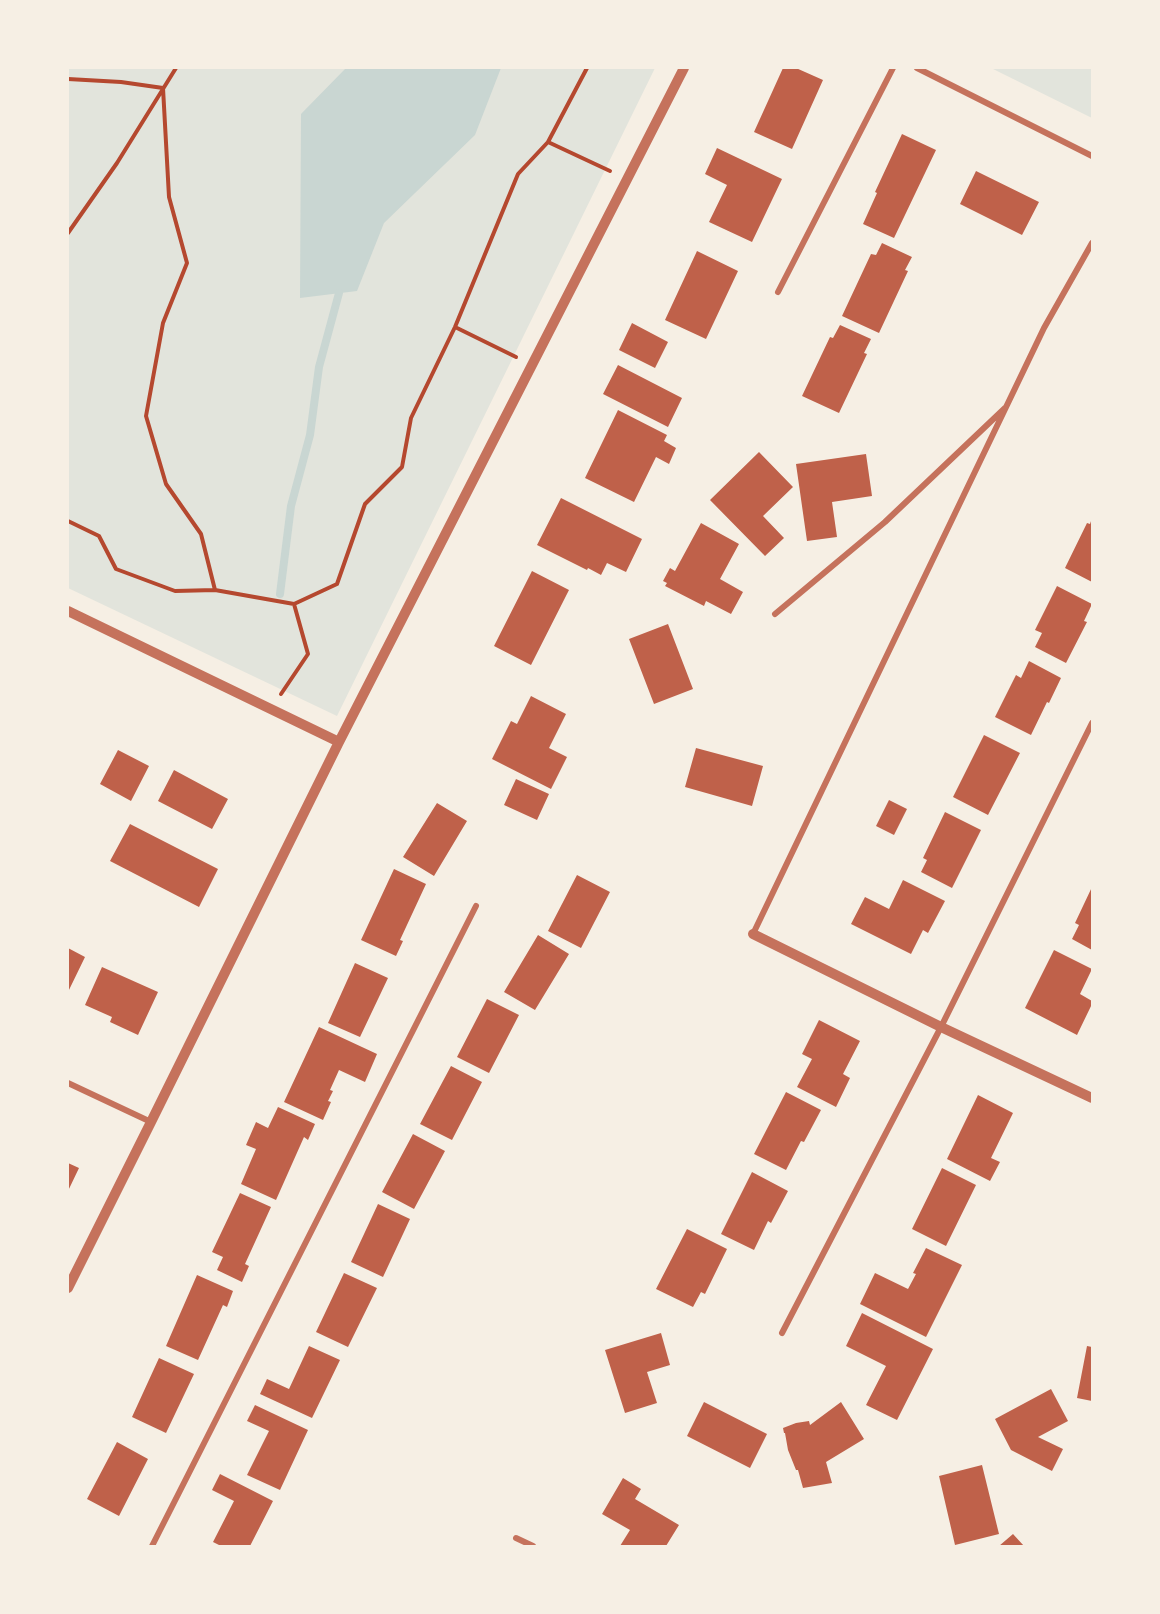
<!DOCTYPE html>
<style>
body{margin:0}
#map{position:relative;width:1160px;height:1614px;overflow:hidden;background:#f6efe4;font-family:Rubik,sans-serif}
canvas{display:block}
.frame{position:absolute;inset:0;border:69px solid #f6efe4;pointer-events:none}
</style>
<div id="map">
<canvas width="1160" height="1614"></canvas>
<div class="frame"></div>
</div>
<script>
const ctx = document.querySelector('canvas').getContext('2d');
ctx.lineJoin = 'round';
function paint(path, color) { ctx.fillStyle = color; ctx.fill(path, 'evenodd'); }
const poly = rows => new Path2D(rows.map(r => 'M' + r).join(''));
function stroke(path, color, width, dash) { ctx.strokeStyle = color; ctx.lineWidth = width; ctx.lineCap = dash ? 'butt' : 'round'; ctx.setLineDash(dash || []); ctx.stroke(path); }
paint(poly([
 [68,68,655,68,337,716,68,588],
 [991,68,1092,68,1092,118]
]), '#e2e4dc');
paint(poly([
 [346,68,501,68,475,135,384,223,357,291,300,298,301,114]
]), '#c9d6d2');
stroke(poly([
 [280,594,291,506,310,435,319,367,339,293]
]), '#c9d6d2', 8);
paint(poly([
 [783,68,796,68,823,80,792,149,754,132],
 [902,134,936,150,894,238,863,224,877,193,875,192],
 [717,148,782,179,752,242,709,222,727,185,705,174],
 [976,171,1039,202,1022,235,960,204],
 [882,243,912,257,905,270,908,271,879,333,842,316,871,254,876,255],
 [697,251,738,271,706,339,665,320],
 [632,323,668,342,655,368,619,350],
 [840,325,871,339,864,353,867,354,839,413,802,396,830,337,833,338],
 [618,365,682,398,668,427,603,394],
 [618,410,667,435,664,441,676,448,669,464,656,457,634,502,585,478],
 [759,452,793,487,763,516,784,538,765,556,710,500],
 [866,454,872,496,832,502,837,537,807,541,796,464],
 [561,498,642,539,626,572,607,563,601,575,588,568,587,570,537,545],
 [1092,518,1092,582,1065,568,1087,523,1090,524],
 [701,523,739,544,720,579,743,592,731,614,706,601,704,606,665,586,667,583,663,581,670,568,675,571],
 [532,571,569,590,531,665,494,646],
 [1057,586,1092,604,1084,621,1087,622,1066,663,1035,647,1042,633,1035,630],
 [668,624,693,689,654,704,629,639],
 [1029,661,1061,678,1049,703,1047,702,1031,735,995,717,1016,675,1021,678],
 [531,696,566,714,549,748,567,757,551,789,492,759,511,721,517,724],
 [984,735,1020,753,988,815,953,797],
 [696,748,763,766,752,806,685,787],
 [118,750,149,766,131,801,100,784],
 [174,770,228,799,212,829,158,801],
 [516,779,549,794,537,820,504,805],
 [889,800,907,809,894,835,876,826],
 [437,803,467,821,434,876,403,857],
 [945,812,981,830,952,888,921,872,927,860,923,858],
 [130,824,218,869,199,907,110,861],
 [394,869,426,884,400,940,403,941,396,956,361,940],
 [577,875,610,892,581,948,548,931],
 [903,880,945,901,928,933,923,930,911,954,851,924,865,897,889,909],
 [1092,887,1092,950,1072,939,1079,925,1075,923],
 [538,935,569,954,535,1010,504,992],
 [68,948,85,957,68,992],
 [1054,950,1092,969,1080,994,1092,1001,1092,1004,1077,1035,1025,1008],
 [355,963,388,978,360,1037,328,1023],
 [102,967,158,992,138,1035,110,1022,112,1017,85,1005],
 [487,999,519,1015,489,1073,457,1057],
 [819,1020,860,1041,843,1074,850,1078,836,1107,797,1087,812,1059,802,1054],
 [319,1027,377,1054,365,1082,339,1070,330,1090,333,1091,328,1101,331,1102,323,1120,284,1102],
 [451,1066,482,1082,452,1140,420,1124],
 [786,1092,821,1110,804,1142,801,1141,786,1170,754,1154],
 [978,1095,1013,1113,991,1158,1000,1162,990,1181,947,1159],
 [278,1107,315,1124,308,1140,304,1137,276,1200,241,1184,256,1149,246,1145,256,1122,268,1128],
 [413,1134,445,1151,414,1209,382,1192],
 [68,1163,79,1168,68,1191],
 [942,1168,976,1185,946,1246,912,1229],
 [752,1172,788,1191,771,1223,768,1221,754,1250,721,1234],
 [240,1193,271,1207,245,1264,249,1266,242,1282,217,1270,223,1257,212,1252],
 [378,1204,410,1219,383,1277,351,1262],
 [687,1229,727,1249,705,1294,701,1292,693,1307,656,1289],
 [926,1248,962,1265,926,1337,860,1304,875,1273,908,1289,916,1274,913,1273],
 [344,1273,377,1288,348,1347,316,1332],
 [197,1275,233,1291,227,1307,223,1305,198,1360,166,1346],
 [862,1313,933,1349,897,1420,866,1405,886,1366,846,1346],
 [661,1333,670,1365,647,1372,657,1403,625,1413,605,1350],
 [309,1346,340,1360,312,1418,260,1394,267,1379,289,1389],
 [1087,1346,1092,1347,1092,1401,1077,1398],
 [159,1358,194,1374,166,1433,132,1417],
 [1051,1389,1068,1421,1038,1437,1063,1449,1052,1471,1011,1450,995,1419],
 [704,1402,767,1434,750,1468,687,1436],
 [841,1402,864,1439,826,1462,832,1483,803,1488,798,1470,796,1470,788,1450,785,1433,784,1433,783,1428,796,1423,809,1421,810,1425],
 [255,1405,308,1430,280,1490,247,1475,269,1431,247,1421],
 [117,1442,148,1459,119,1516,87,1499],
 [982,1465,999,1534,955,1545,939,1476],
 [220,1474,273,1501,250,1546,221,1546,213,1542,234,1501,212,1490],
 [623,1478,641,1489,635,1499,679,1525,666,1546,620,1546,630,1530,602,1514],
 [1013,1534,1024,1546,999,1546]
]), '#bf614a');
stroke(poly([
 [587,68,548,142,610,171],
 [68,79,121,82,163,88,169,197,187,263,163,323,146,416,166,484,201,534,215,590,294,604],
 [68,233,117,163,176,68],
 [455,327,516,357],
 [68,521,99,536,116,569,175,591,215,590],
 [281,694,308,654,294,604,337,584,365,504,402,467,411,418,455,327,518,174,548,142]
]), '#b5482f', 4);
stroke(poly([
 [917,68,1092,156],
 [778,292,893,68],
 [775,614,885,522,1005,408],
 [753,934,1044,328,1092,243],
 [68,1083,151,1122],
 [782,1333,941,1027,1092,723],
 [516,1538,533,1546],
 [152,1546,476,906]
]), '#c5725c', 6);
stroke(poly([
 [68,611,339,742],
 [753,934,941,1027,1092,1098],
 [68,1288,151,1122,339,742,684,68]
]), '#c5725c', 10);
</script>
